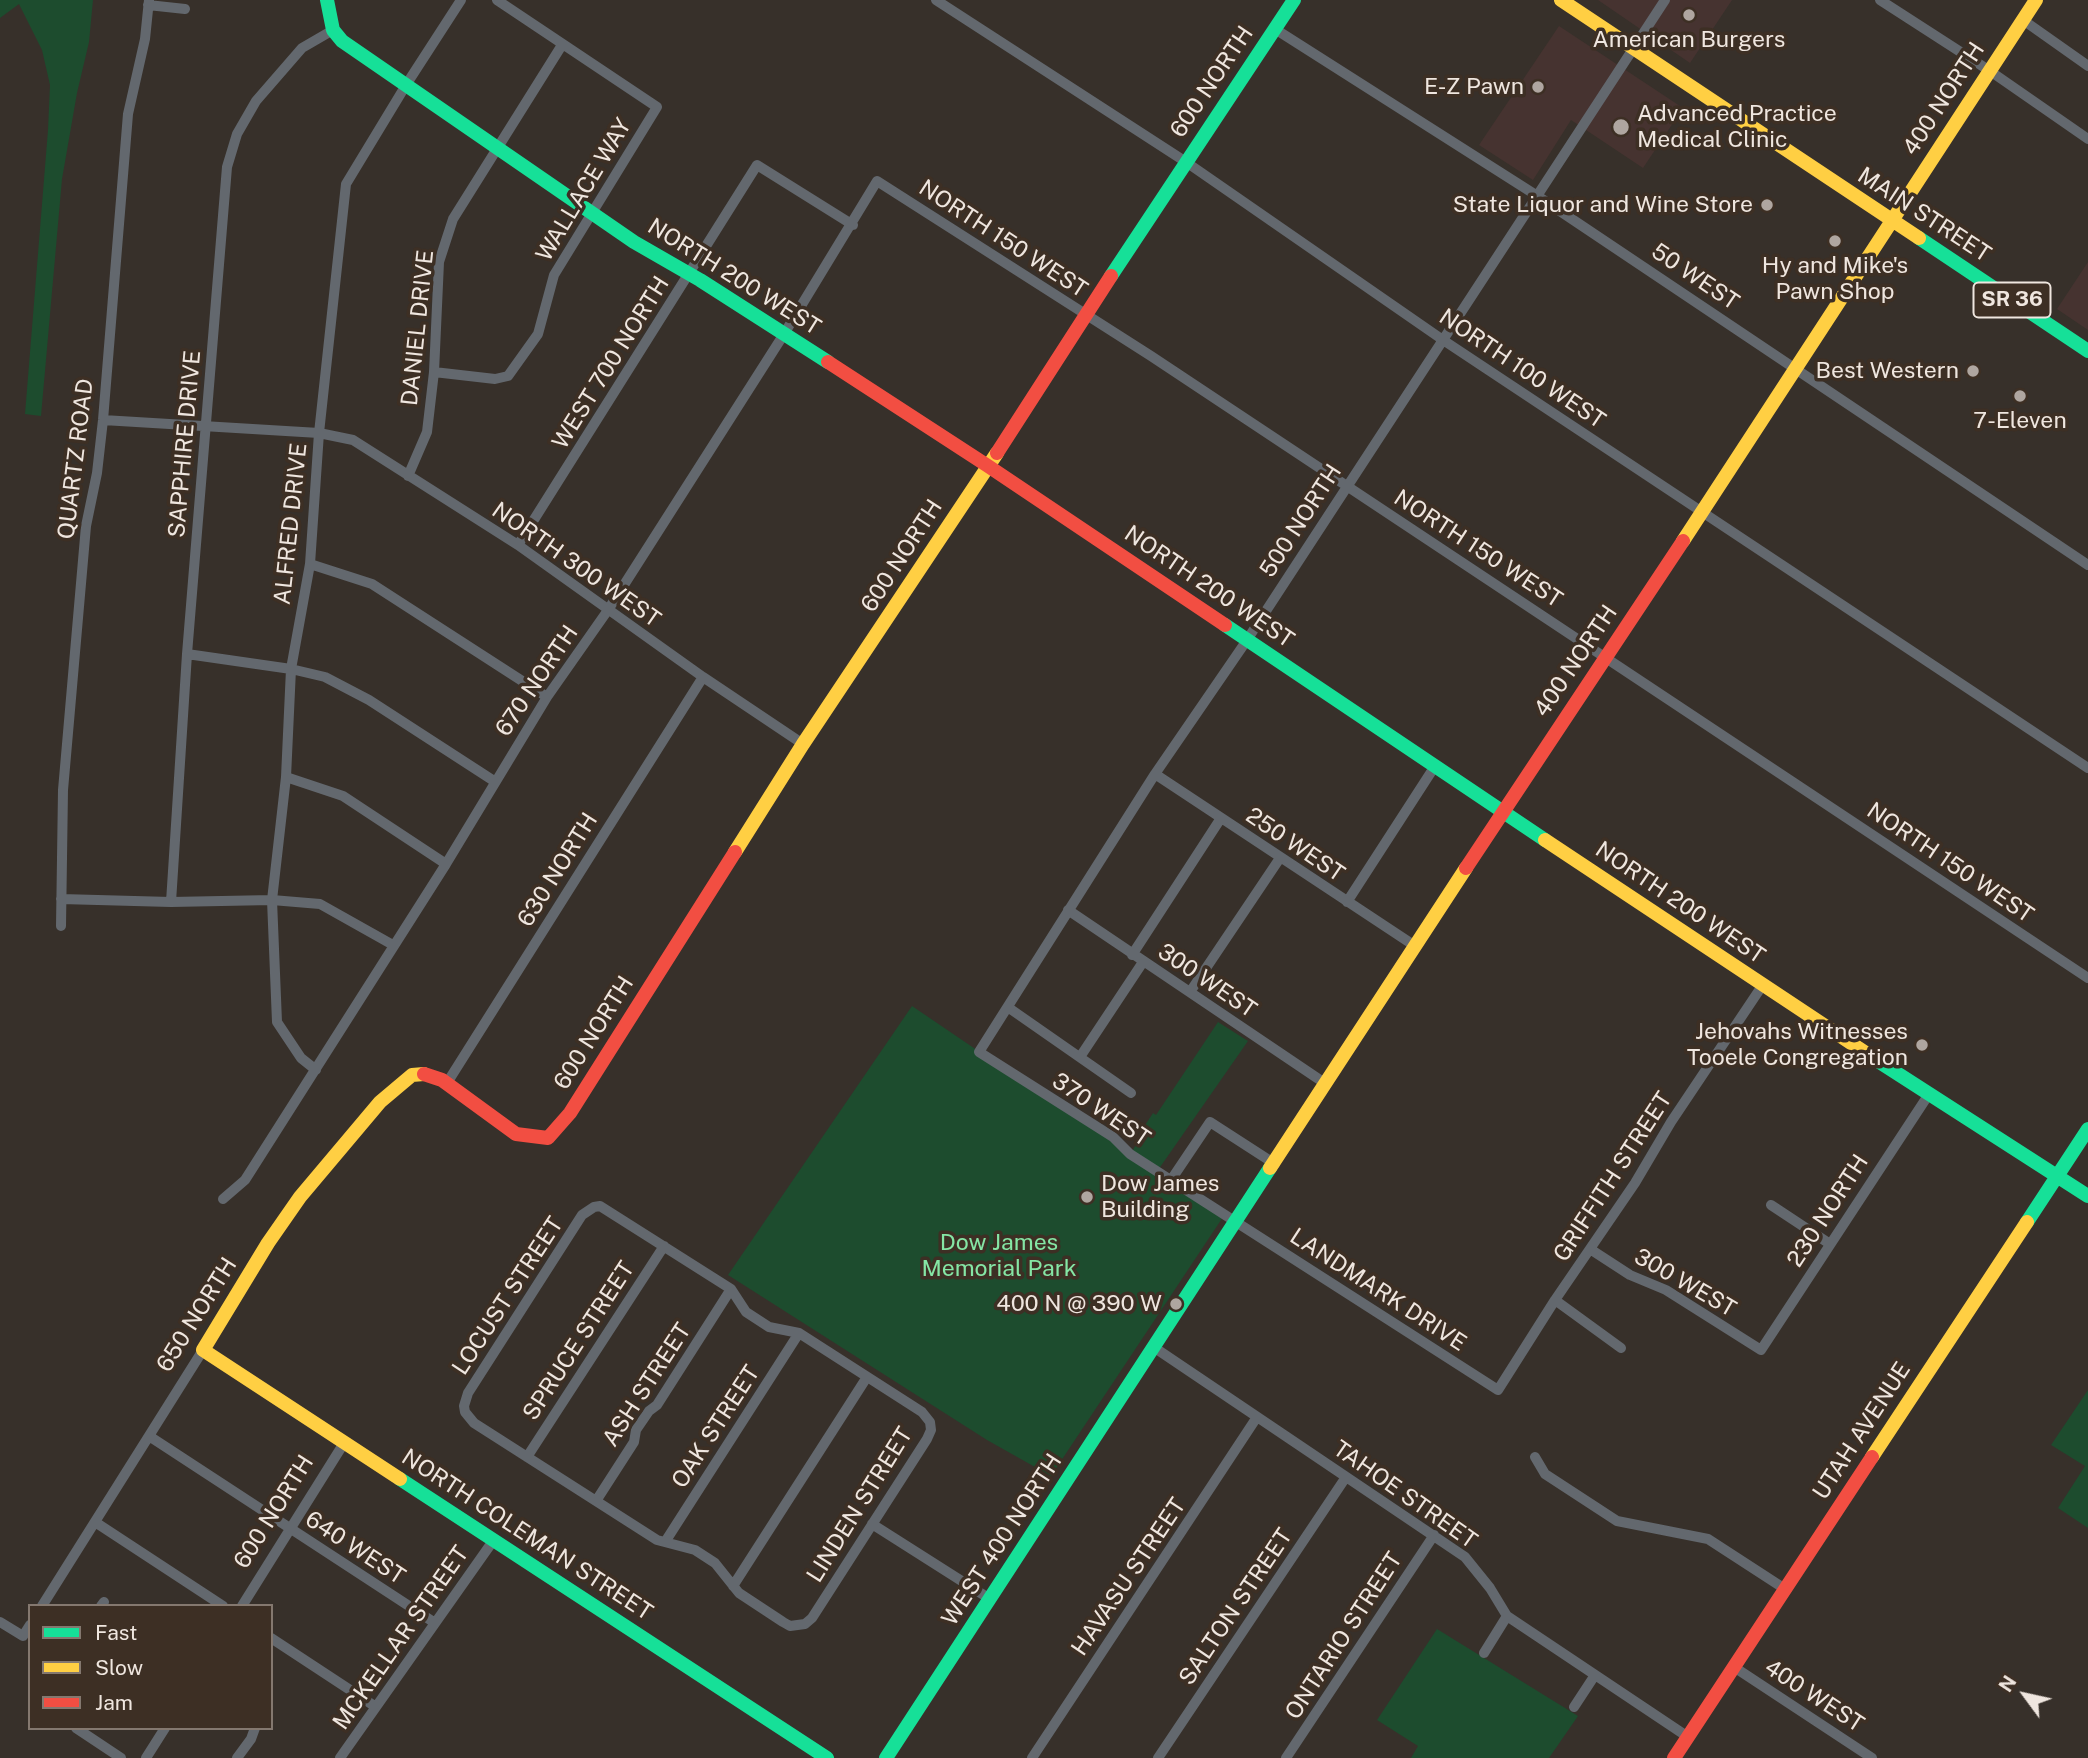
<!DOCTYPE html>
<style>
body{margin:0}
#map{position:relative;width:2088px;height:1758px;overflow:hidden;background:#37302a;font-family:"Public Sans",sans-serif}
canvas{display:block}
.legend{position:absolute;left:28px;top:1604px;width:245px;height:126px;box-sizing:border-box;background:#3d2f24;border:2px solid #84786f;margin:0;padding:9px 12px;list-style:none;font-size:21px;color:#efe6df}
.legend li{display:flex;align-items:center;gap:14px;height:35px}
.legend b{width:35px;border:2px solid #84786f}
.north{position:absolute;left:1990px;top:1660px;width:70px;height:70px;-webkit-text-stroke:5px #3d2f24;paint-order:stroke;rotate:303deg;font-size:19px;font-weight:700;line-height:28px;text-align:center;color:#efe6df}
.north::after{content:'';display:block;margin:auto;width:24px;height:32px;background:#efe6df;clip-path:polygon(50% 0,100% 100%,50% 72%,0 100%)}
</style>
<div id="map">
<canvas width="2088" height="1758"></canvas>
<ul class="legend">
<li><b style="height:9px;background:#16e098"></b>Fast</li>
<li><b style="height:9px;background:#ffcf43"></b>Slow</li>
<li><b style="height:9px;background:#f24e42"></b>Jam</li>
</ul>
<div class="north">N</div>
</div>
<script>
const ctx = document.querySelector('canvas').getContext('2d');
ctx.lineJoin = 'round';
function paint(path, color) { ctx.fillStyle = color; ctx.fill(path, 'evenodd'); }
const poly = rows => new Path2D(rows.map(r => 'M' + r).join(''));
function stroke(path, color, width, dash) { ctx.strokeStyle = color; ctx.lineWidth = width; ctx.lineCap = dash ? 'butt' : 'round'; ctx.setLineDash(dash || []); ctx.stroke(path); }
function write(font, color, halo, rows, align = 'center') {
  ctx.font = font + ' "Public Sans",sans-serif'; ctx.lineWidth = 7; ctx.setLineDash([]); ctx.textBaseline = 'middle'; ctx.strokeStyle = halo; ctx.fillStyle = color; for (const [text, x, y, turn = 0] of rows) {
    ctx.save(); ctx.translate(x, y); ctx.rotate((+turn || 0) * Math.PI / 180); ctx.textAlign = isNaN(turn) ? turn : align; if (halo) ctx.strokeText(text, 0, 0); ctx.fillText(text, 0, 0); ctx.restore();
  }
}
paint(poly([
 [1598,0,1732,0,1690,63],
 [1559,26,1683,108,1643,168,1571,120,1533,180,1479,145],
 [2088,262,2088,330,2057,309]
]), '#463330');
paint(poly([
 [0,0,93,0,89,42,77,93,62,179,41,416,25,414,48,130,50,85,42,50,19,4,0,18],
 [912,1006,1130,1154,1138,1142,1136,1139,1153,1113,1156,1115,1218,1022,1248,1041,1156,1173,1223,1217,1051,1476,987,1440,728,1275],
 [2088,1390,2088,1528,2058,1508,2085,1466,2051,1445],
 [1437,1629,1578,1716,1549,1758,1411,1758,1418,1746,1377,1720]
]), '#1d4c2e');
stroke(poly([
 [936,0,1186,162,1443,340,2088,768],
 [1665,0,1247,640,1155,774,979,1052,1113,1137,1130,1154,1498,1390,1555,1300,1635,1183,1671,1122,1762,986],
 [1880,0,1990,71,2088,139],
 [148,5,185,9],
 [2023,20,2088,66],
 [1275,29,1539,197,2088,565],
 [434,372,495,379,508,376,538,334,554,275,657,107,497,0],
 [103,420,319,433,353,440,518,545,703,677,803,744],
 [408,476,427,432,434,372,439,262,453,219,562,45],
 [518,545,757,165,853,225],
 [310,564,372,584,547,697],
 [187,654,291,669,325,677,369,700,494,781],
 [1155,774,1415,946],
 [286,777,343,796,446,864],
 [61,899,171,902,272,900,320,904,393,945],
 [171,902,187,654,227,167,237,134,256,101,302,48,333,30],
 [1347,902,1435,766],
 [1068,910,1326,1084],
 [61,926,63,790,86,526,97,473,103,420,128,114,145,39,149,0],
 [1132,955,1221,818],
 [1190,992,1280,858],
 [1009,1008,1131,1093],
 [1080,1057,1143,962],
 [316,1070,301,1058,277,1022,272,900,286,777,291,669,310,564,319,433,346,184,406,85,461,0],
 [447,1083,703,677],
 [1171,1180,1210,1122,1275,1164],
 [223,1199,245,1180,446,864,547,697,608,610,784,334,877,181,1151,356,2088,978],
 [1771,1205,1830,1244],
 [600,1206,731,1289,746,1312,769,1327,799,1333,922,1412,930,1422,931,1430,927,1439,812,1618,805,1624,790,1626,783,1622,739,1593,715,1563,695,1550,657,1540,474,1423,465,1412,464,1406,468,1393,582,1215,594,1207,600,1206],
 [1590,1249,1630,1275,1666,1290,1761,1350,1929,1094],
 [1555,1300,1621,1348],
 [1155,1348,1465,1557,1490,1588,1507,1616,1688,1737],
 [149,1436,435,1623],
 [527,1457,664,1246],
 [1535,1457,1545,1474,1617,1521,1708,1539,1785,1589],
 [596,1501,634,1442,636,1430,649,1411,657,1405,731,1289],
 [95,1522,223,1606],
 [872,1524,990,1599],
 [665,1542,799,1333],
 [733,1586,867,1377],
 [42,1606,203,1350],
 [101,1606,104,1602],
 [242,1606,344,1443],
 [0,1622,23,1636,30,1625],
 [271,1638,376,1707],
 [1484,1653,1507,1616],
 [1734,1667,1872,1758],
 [1574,1707,1595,1675],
 [76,1728,121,1758],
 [146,1758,165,1728],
 [237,1758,251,1739,255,1728],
 [340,1758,493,1541],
 [1032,1758,1257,1417],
 [1158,1758,1346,1477],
 [1286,1758,1434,1535]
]), '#63686e', 10);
stroke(poly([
 [327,0,333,30,342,41,634,242,700,280,828,362],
 [1919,238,2088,351],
 [1111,276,1294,0],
 [1225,625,1545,840],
 [1878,1061,2088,1196],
 [2027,1222,2088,1129],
 [400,1479,827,1758],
 [886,1758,1270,1168]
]), '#16e098', 14);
stroke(poly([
 [1561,0,1919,238],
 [1683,541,2036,0],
 [1545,840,1878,1061],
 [735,852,803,744,997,453],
 [1270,1168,1466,868],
 [1872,1457,2027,1222],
 [400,1479,203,1350,268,1243,300,1197,380,1102,412,1075,424,1074]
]), '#ffcf43', 14);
stroke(poly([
 [828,362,988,466,1225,625],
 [997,453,1111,276],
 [1466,868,1683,541],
 [424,1074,442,1080,516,1134,548,1138,570,1113,735,852],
 [1674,1758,1872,1457]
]), '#f24e42', 14);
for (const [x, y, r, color] of [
 [1689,15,7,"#afa6a0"],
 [1538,87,7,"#afa6a0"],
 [1621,127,9,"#afa6a0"],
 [1767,205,7,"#afa6a0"],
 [1835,241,7,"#afa6a0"],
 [1973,371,7,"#afa6a0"],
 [2020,396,7,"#afa6a0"],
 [1922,1045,7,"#afa6a0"],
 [1087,1197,7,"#afa6a0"],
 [1176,1304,7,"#afa6a0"]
]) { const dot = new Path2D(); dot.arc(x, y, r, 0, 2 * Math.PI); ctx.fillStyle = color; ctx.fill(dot); stroke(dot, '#3d2f24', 2.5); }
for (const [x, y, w] of [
 [2012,300,77]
]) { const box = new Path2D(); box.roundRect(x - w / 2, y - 17.5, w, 35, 5); ctx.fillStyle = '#3d2f24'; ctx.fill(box); stroke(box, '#efe6df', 2); }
write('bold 21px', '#efe6df', null, [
 ["SR 36",2012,300]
]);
write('23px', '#efe6df', '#3d2f24', [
 ["American Burgers",1689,40,"center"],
 ["E-Z Pawn",1524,87],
 ["Advanced Practice",1637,114,"left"],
 ["Medical Clinic",1637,140,"left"],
 ["State Liquor and Wine Store",1753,205],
 ["Hy and Mike's",1835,266,"center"],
 ["Pawn Shop",1835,292,"center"],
 ["Best Western",1959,371],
 ["7-Eleven",2020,421,"center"],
 ["Jehovahs Witnesses",1908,1032],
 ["Tooele Congregation",1908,1058],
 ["Dow James",1101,1184,"left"],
 ["Building",1101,1210,"left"],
 ["400 N @ 390 W",1162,1304]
], 'right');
write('23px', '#efe6df', '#3d2f24', [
 ["600 NORTH",1212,82,-56],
 ["400 NORTH",1944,99,-57],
 ["WALLACE WAY",584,190,-59],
 ["MAIN STREET",1924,215,33],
 ["NORTH 150 WEST",1003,239,33],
 ["NORTH 200 WEST",734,277,32],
 ["50 WEST",1695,277,34],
 ["DANIEL DRIVE",418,328,-84],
 ["WEST 700 NORTH",611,363,-58],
 ["NORTH 100 WEST",1522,369,34],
 ["SAPPHIRE DRIVE",185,444,-85],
 ["QUARTZ ROAD",76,459,-83],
 ["500 NORTH",1301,521,-57],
 ["ALFRED DRIVE",291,524,-84],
 ["NORTH 150 WEST",1478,549,33],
 ["600 NORTH",902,556,-57],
 ["NORTH 300 WEST",576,565,35],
 ["NORTH 200 WEST",1209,587,34],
 ["400 NORTH",1576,661,-56],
 ["670 NORTH",537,681,-56],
 ["250 WEST",1295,845,34],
 ["NORTH 150 WEST",1950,863,34],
 ["630 NORTH",558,870,-58],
 ["NORTH 200 WEST",1680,903,34],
 ["300 WEST",1207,981,34],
 ["600 NORTH",594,1033,-58],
 ["370 WEST",1101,1110,34],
 ["GRIFFITH STREET",1613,1177,-57],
 ["230 NORTH",1828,1211,-57],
 ["300 WEST",1685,1283,30],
 ["LANDMARK DRIVE",1378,1290,33],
 ["LOCUST STREET",508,1296,-57],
 ["650 NORTH",197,1315,-58],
 ["SPRUCE STREET",579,1341,-57],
 ["ASH STREET",647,1385,-57],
 ["OAK STREET",716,1427,-57],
 ["UTAH AVENUE",1862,1431,-57],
 ["TAHOE STREET",1405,1495,35],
 ["LINDEN STREET",860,1505,-58],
 ["600 NORTH",274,1512,-58],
 ["NORTH COLEMAN STREET",527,1535,33],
 ["WEST 400 NORTH",1002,1540,-57],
 ["640 WEST",355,1548,33],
 ["HAVASU STREET",1129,1577,-56],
 ["SALTON STREET",1236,1607,-56],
 ["ONTARIO STREET",1344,1636,-57],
 ["MCKELLAR STREET",401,1638,-55],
 ["400 WEST",1814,1696,33]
]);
write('23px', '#85e6a5', '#3d2f24', [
 ["Dow James",999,1243],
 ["Memorial Park",999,1269]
]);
</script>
